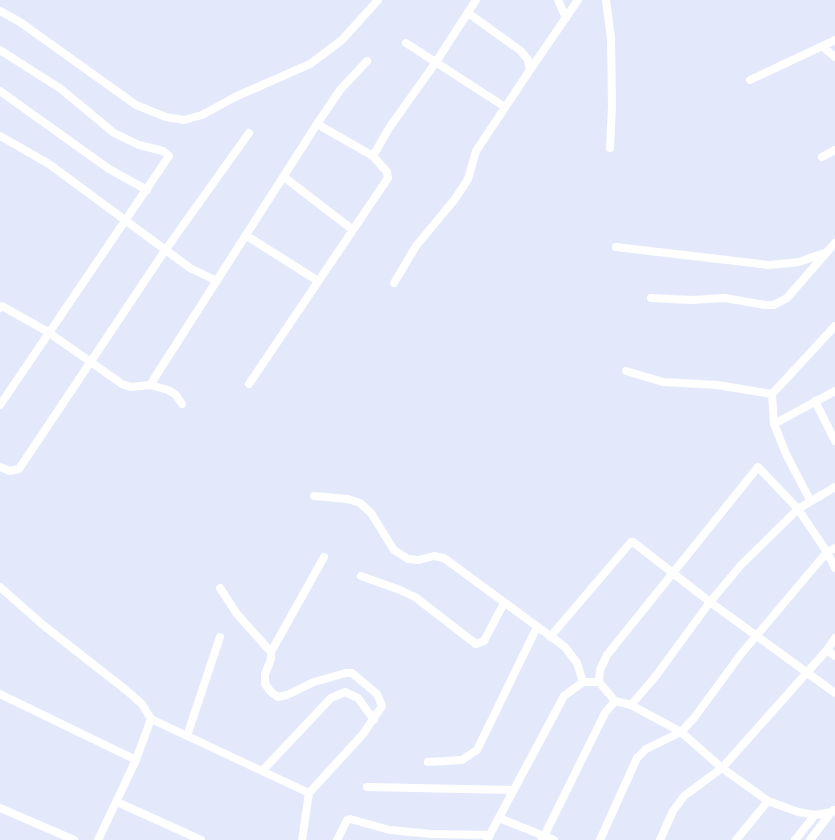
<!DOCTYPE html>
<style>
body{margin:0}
canvas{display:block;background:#e3e9fb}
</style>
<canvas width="835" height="840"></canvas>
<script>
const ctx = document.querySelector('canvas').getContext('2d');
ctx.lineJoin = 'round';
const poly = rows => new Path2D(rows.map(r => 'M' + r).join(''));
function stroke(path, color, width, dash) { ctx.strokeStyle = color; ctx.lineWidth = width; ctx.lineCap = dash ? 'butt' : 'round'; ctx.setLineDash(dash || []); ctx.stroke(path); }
stroke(poly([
 [558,0,566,18],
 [606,0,611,38,612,106,610,148],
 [0,11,20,22,136,105,166,117,184,120,202,115,235,97,310,64,342,40,378,0],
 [406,43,505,107],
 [822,46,835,57],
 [0,50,61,89,114,133,139,145,163,151,169,156,0,405],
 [530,70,578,0],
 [750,80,835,40],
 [0,91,109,169,147,190],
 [0,136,49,164,190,268,217,281],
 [373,156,389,128,436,62,476,0],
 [822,157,835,150],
 [284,177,353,230],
 [247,236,318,281],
 [616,247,769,265,799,262,827,252],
 [394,283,416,246,455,199,468,179,476,151,530,70,528,60,521,51,468,13],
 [651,298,691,300,725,298,765,305,774,305,787,298,835,243],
 [0,308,2,306,48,332,122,384,131,387,150,385,168,390,176,395,182,404],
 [626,371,663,382,717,385,772,394],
 [249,384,388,178,387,172,373,156,317,124],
 [150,385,317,124,340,90,367,61],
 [815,401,835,441],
 [774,424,772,394,835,326],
 [0,467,10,471,19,469,166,249,249,133],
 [314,496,348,499,360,503,371,513,394,550,408,559,419,560,434,556,444,558,565,647,577,663,583,682],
 [810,500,786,454,774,424,835,391],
 [361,576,400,590,415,597,476,644,484,641,504,603],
 [0,587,43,625,126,690,142,704,151,719,309,793],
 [220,588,237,614,271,652,271,659,265,674,265,684,271,692,278,697,287,695,314,682,346,673,352,673,377,694,382,706,363,734,309,793,302,840],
 [550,637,631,542,633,542,710,602,835,693],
 [827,650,835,656],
 [271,652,324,557],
 [599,682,600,670,607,655,758,467,798,509,827,552,835,568],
 [0,694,136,760],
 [631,705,655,677,710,602,741,565,798,509,835,487],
 [187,736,220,637],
 [428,762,462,760,477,750,537,627],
 [263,770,331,698,345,692,358,698,374,720],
 [367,787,513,790],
 [117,802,201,840],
 [0,808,74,840],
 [499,818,554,840],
 [98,840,136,760,151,719],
 [337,840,347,820,350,819,390,830,431,834,490,835],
 [487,840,564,696,583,682,599,682,615,701,631,705,681,732,722,768,768,801,798,812,815,815,832,812],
 [542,840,605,713,615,701],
 [600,840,637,758,646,749,681,732,694,718,741,654,827,552,835,548],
 [660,840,673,811,684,796,722,768,827,650,835,638],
 [736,840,768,801],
 [795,840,815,815],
 [810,840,833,810]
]), '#fff', 8);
</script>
